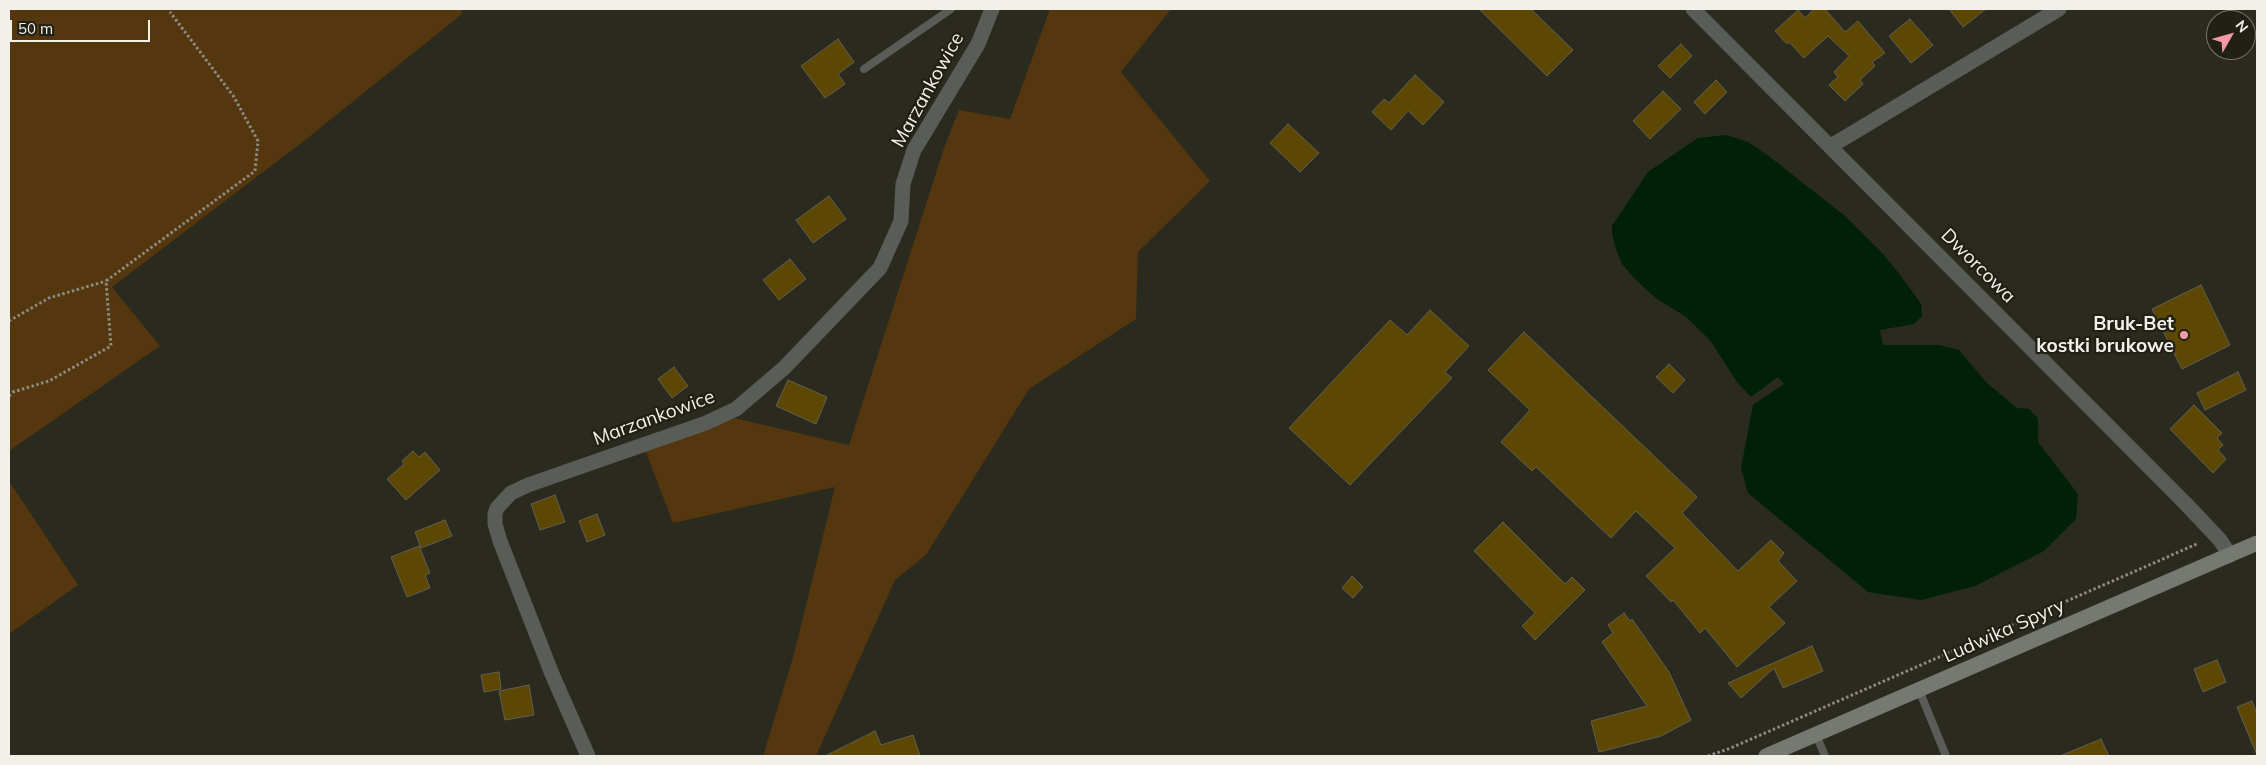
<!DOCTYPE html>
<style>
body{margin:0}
#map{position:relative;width:2266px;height:765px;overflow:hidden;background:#2a2a1f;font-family:Mulish,sans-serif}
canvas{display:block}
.frame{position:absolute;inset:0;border:10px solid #f1f1ea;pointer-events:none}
.north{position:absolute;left:2206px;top:10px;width:50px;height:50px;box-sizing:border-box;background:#202016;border:1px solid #74746b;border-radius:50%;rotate:52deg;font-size:14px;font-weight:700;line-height:20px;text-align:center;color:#f1f1ea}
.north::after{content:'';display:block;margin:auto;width:18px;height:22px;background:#f49aa5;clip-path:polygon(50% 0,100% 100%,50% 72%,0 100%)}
.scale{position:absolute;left:10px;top:20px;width:140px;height:22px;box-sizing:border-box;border:2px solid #f1f1ea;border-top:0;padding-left:6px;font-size:15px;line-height:18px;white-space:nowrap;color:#f1f1ea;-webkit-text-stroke:4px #202016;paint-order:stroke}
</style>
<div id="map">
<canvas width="2266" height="765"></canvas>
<div class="frame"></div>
<div class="north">N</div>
<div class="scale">50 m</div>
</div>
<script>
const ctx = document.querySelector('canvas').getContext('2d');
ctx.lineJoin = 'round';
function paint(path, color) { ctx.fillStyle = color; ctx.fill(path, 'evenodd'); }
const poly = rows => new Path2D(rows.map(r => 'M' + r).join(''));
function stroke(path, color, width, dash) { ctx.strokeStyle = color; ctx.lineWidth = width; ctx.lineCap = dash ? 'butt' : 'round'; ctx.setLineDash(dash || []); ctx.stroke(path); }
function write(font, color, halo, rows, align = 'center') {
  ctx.font = font + ' Mulish,sans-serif'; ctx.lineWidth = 4.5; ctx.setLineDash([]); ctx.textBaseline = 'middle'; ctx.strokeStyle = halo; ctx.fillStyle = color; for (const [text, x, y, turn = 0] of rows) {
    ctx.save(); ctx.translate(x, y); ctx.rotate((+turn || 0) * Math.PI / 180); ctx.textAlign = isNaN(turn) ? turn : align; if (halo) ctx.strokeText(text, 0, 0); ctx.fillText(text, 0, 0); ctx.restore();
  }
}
paint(poly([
 [9,9,461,9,462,14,304,141,112,287,160,346,9,451],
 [1050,9,1171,9,1121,72,1210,181,1138,252,1136,319,1029,389,926,555,895,580,816,756,763,756,794,654,835,487,673,523,646,452,734,418,849,445,944,148,959,110,1010,119],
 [9,481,78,585,9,634]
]), '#54360f');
paint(poly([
 [1726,135,1748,142,1770,157,1845,216,1882,253,1901,276,1921,304,1922,316,1914,324,1880,330,1883,345,1938,345,1959,350,1987,383,2017,408,2029,409,2038,418,2038,442,2078,494,2076,519,2044,551,1975,586,1921,600,1868,592,1748,493,1741,468,1753,405,1784,384,1778,377,1751,397,1737,382,1710,340,1685,316,1657,299,1636,280,1622,264,1615,246,1612,232,1612,226,1648,172,1698,138]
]), '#002007');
const building = poly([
 [1479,9,1531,9,1573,50,1547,76,1479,9],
 [1814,9,1825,9,1845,32,1858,21,1885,53,1872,62,1875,66,1860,80,1863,84,1845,101,1829,85,1838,77,1834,72,1849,56,1828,36,1804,58,1789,42,1787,44,1775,31,1798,10,1805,18,1814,9],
 [1949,9,1986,9,1963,27,1949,9],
 [1910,19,1933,45,1911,63,1889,36,1910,19],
 [838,39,854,62,838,74,845,84,825,98,801,66,838,39],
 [1681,44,1692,56,1670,78,1658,66,1681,44],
 [1415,75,1444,102,1423,125,1408,111,1391,130,1372,112,1384,99,1389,103,1415,75],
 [1716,80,1727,92,1705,114,1694,102,1716,80],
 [1663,91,1681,109,1650,139,1633,121,1663,91],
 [1288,124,1319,153,1300,172,1270,143,1288,124],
 [829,196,846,219,813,243,796,220,829,196],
 [790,259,806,279,779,300,763,280,790,259],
 [2201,285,2230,345,2182,369,2152,309,2201,285],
 [1430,310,1469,346,1445,372,1452,378,1350,485,1289,428,1390,320,1407,335,1430,310],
 [1524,332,1697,497,1682,513,1738,571,1771,540,1784,553,1778,561,1797,581,1769,607,1785,623,1737,667,1705,628,1700,633,1673,600,1671,602,1646,576,1675,548,1636,511,1611,538,1536,467,1532,471,1501,442,1530,410,1488,370,1524,332],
 [1669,364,1685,380,1673,393,1656,377,1669,364],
 [674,367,688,386,672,398,658,379,674,367],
 [2238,372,2246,390,2205,410,2197,393,2238,372],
 [788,380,827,397,816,424,776,406,788,380],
 [2194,405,2222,433,2217,438,2223,445,2218,450,2226,459,2213,473,2170,429,2194,405],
 [413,451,419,457,425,452,440,470,406,500,387,479,404,464,402,461,413,451],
 [555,495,565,522,540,530,531,504,555,495],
 [597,514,605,535,587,542,579,521,597,514],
 [445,520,452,536,421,548,415,532,445,520],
 [1503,522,1565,584,1572,577,1585,590,1535,640,1522,626,1535,613,1474,551,1503,522],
 [419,546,430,573,425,575,430,588,407,597,391,557,419,546],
 [1352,576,1363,587,1353,598,1342,588,1352,576],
 [1624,613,1630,621,1632,619,1669,672,1691,720,1661,736,1599,752,1591,721,1647,706,1602,642,1613,633,1608,625,1624,613],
 [1812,646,1823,671,1783,688,1774,668,1741,698,1728,683,1812,646],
 [2217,660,2226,682,2203,692,2194,669,2217,660],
 [499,672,501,689,484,692,481,675,499,672],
 [529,685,534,715,505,720,499,691,529,685],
 [2252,701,2257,714,2257,755,2237,707,2252,701],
 [875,731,881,745,913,735,920,756,825,756,875,731],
 [2101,739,2109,756,2060,756,2101,739]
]);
paint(building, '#5c4802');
stroke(building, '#635f53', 1);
stroke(poly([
 [9,321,49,298,106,281],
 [9,396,13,392,49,381,111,346,106,281,255,171,258,141,234,97,170,12],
 [1708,756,1731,748,2197,544]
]), '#8c8c83', 3, [2.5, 2.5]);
stroke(poly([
 [864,69,951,9],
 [1919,690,1946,756],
 [1816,735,1825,756]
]), '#5a5d57', 8);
stroke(poly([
 [1831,146,2059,9],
 [588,756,552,674,500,541,495,524,495,514,497,508,511,493,528,485,706,423,736,409,784,368,880,268,901,221,903,184,914,150,978,44,992,9]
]), '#5a5d57', 15);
stroke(poly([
 [1693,9,2186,504,2220,540,2230,555]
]), '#5a5d57', 15);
stroke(poly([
 [1766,756,2257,543]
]), '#757971', 15);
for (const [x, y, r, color] of [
 [2184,335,5,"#f49aa5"]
]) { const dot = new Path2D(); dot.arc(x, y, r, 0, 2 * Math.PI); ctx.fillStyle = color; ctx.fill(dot); stroke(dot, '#202016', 2); }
write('19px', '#f1f1ea', '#202016', [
 ["Marzankowice",928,90,-61],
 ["Dworcowa",1978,266,45],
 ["Marzankowice",654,418,-20],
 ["Ludwika Spyry",2004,631,-24]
]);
write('bold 19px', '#f1f1ea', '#202016', [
 ["Bruk-Bet",2174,324],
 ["kostki brukowe",2174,346]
], 'right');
</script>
